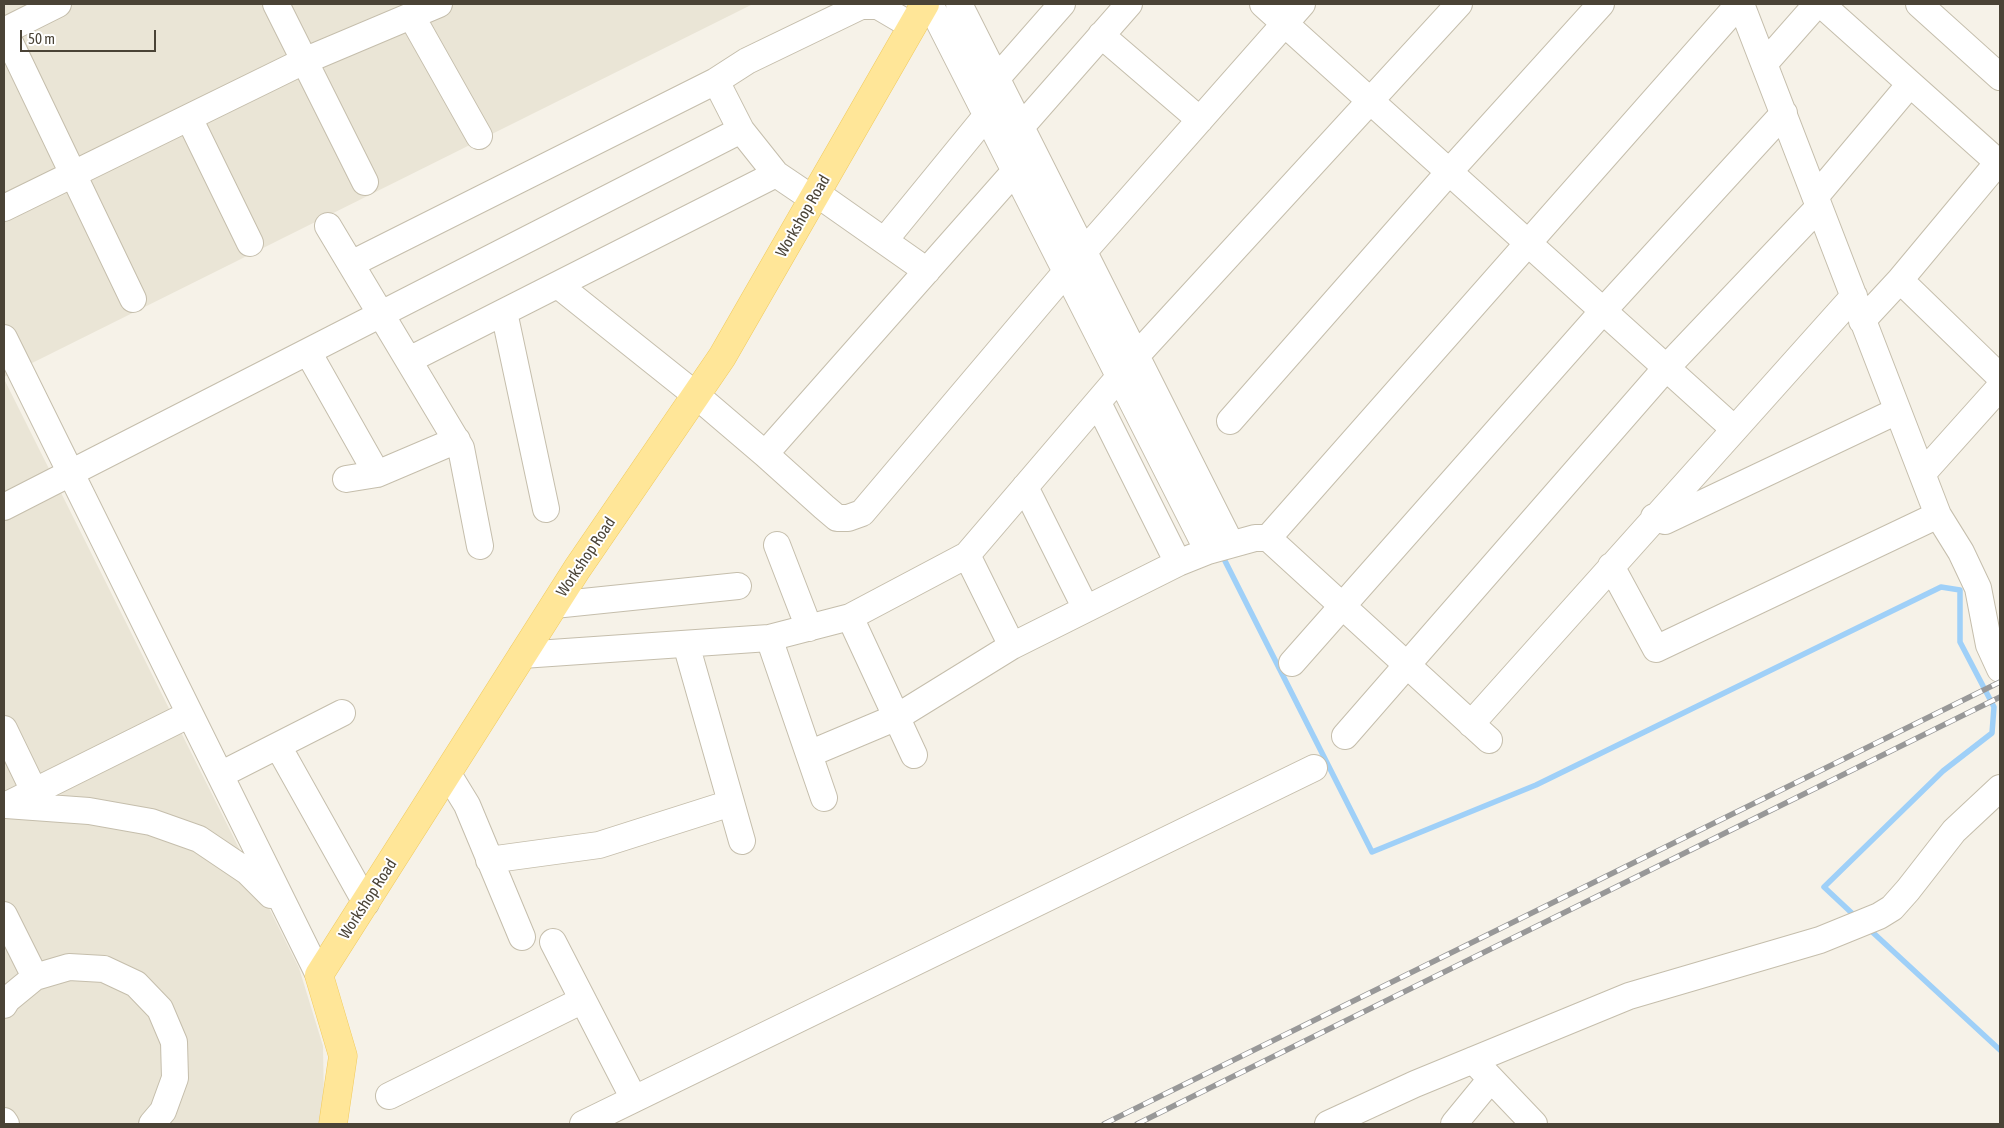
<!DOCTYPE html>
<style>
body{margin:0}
#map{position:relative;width:2004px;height:1128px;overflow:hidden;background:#f6f2e8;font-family:"Asap Condensed",sans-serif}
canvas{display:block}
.frame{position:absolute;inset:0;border:5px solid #4a4336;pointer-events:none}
.scale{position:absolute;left:20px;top:30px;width:136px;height:22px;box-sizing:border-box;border:2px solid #4a4336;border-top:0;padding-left:6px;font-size:15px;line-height:18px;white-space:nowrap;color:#4a4336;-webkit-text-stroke:4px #fff;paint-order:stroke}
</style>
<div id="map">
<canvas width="2004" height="1128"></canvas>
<div class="frame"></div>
<div class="scale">50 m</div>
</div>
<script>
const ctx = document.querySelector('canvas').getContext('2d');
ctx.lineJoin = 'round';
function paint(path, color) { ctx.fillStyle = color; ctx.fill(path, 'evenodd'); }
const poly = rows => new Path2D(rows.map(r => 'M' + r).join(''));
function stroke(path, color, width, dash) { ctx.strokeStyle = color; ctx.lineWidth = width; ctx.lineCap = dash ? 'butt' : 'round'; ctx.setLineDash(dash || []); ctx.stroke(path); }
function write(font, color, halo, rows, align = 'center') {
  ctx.font = font + ' "Asap Condensed",sans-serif'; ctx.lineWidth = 4; ctx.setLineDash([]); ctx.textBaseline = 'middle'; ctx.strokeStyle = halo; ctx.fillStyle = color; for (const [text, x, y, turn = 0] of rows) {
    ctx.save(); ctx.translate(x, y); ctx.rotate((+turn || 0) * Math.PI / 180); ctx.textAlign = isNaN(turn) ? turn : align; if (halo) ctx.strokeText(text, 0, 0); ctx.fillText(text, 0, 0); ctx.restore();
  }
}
paint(poly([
 [4,4,753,4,4,377],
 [4,379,299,968,323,1046,324,1106,318,1124,4,1124]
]), '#eae5d6');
stroke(poly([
 [1221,553,1372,852,1536,785,1941,587,1960,590,1960,642,1994,707,1992,733,1943,771,1824,887,1856,917],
 [1868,928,2000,1050]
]), '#9fd0f8', 5.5);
const minor = poly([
 [276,4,365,182],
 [930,4,1208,551],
 [959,4,1231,544],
 [1263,4,1733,428],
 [1741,4,1938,515,1961,552,1978,588,1989,645,2000,669],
 [1821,4,2000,164],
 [1919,4,2000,77],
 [412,17,479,136],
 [4,30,133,299],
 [4,31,58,4],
 [1101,35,1200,120],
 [1765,63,1817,4],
 [997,78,1062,4],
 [189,118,250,243],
 [1021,127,1129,4],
 [816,193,927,271],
 [1816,196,1910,84],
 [813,199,776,174,741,130,716,81,747,61,861,6,878,6,912,26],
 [4,208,304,61,439,4],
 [328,226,461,448,480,546],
 [884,241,987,115],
 [351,264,716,81],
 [1900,280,2000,377],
 [558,285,697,396,765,454,824,507,837,518,848,518,862,513,1071,266,1302,4],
 [504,312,546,509],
 [1862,321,1900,280,2000,160],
 [4,338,319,975],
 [308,352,377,474],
 [1137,355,1459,4],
 [409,360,776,174],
 [1098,403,1178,563],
 [1230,421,1449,172,1601,4],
 [765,454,1015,171],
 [1923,473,2000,387],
 [346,479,377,474,457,440],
 [1025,487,1086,609],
 [4,507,741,130],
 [1654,517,1665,521,1897,411],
 [1268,538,1739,4],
 [777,545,809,628],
 [1611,566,1656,649,1938,515],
 [554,605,738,586],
 [850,617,914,755],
 [769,638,824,798],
 [686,644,742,841],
 [1012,646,967,555,1120,376],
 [522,655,769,638,850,617,967,555],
 [1292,663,1603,311,1784,113],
 [1471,724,1854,296],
 [4,729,34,791],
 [1345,736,1666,368,1819,207],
 [278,746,366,903],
 [809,754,897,717,1012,646,1178,563,1208,551,1255,538,1268,538,1489,740],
 [448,774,467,805,522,937],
 [220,775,342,713],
 [6,805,89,811,151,822,199,839,248,872,271,895],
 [7,805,190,714],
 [489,860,599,845,731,803],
 [4,915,35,977],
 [553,942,634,1099],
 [4,1005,7,1000,35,977,69,967,104,969,136,984,160,1009,174,1042,175,1078,163,1111,152,1124],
 [1473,1060,1534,1124],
 [389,1096,583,1000],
 [4,1121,6,1124],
 [583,1124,1314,768],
 [1328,1124,1415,1084,1629,996,1820,940,1879,916,1892,908,1908,890,1954,831,2000,788],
 [1454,1124,1491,1079]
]);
const major = poly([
 [333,1124,343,1056,319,975,577,569,722,357,925,4]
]);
stroke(minor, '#c5beac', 28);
stroke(major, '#f1ca5b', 29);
stroke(minor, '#fff', 26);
stroke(major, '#ffe698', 28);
const rail = poly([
 [1104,1124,2000,682],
 [1137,1124,2000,697]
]);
stroke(rail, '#989898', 5.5);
stroke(rail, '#fff', 4, [11]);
write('16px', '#4a4336', '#fff', [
 ["Workshop Road",803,216,-60],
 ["Workshop Road",586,557,-56],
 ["Workshop Road",368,899,-57]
]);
</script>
